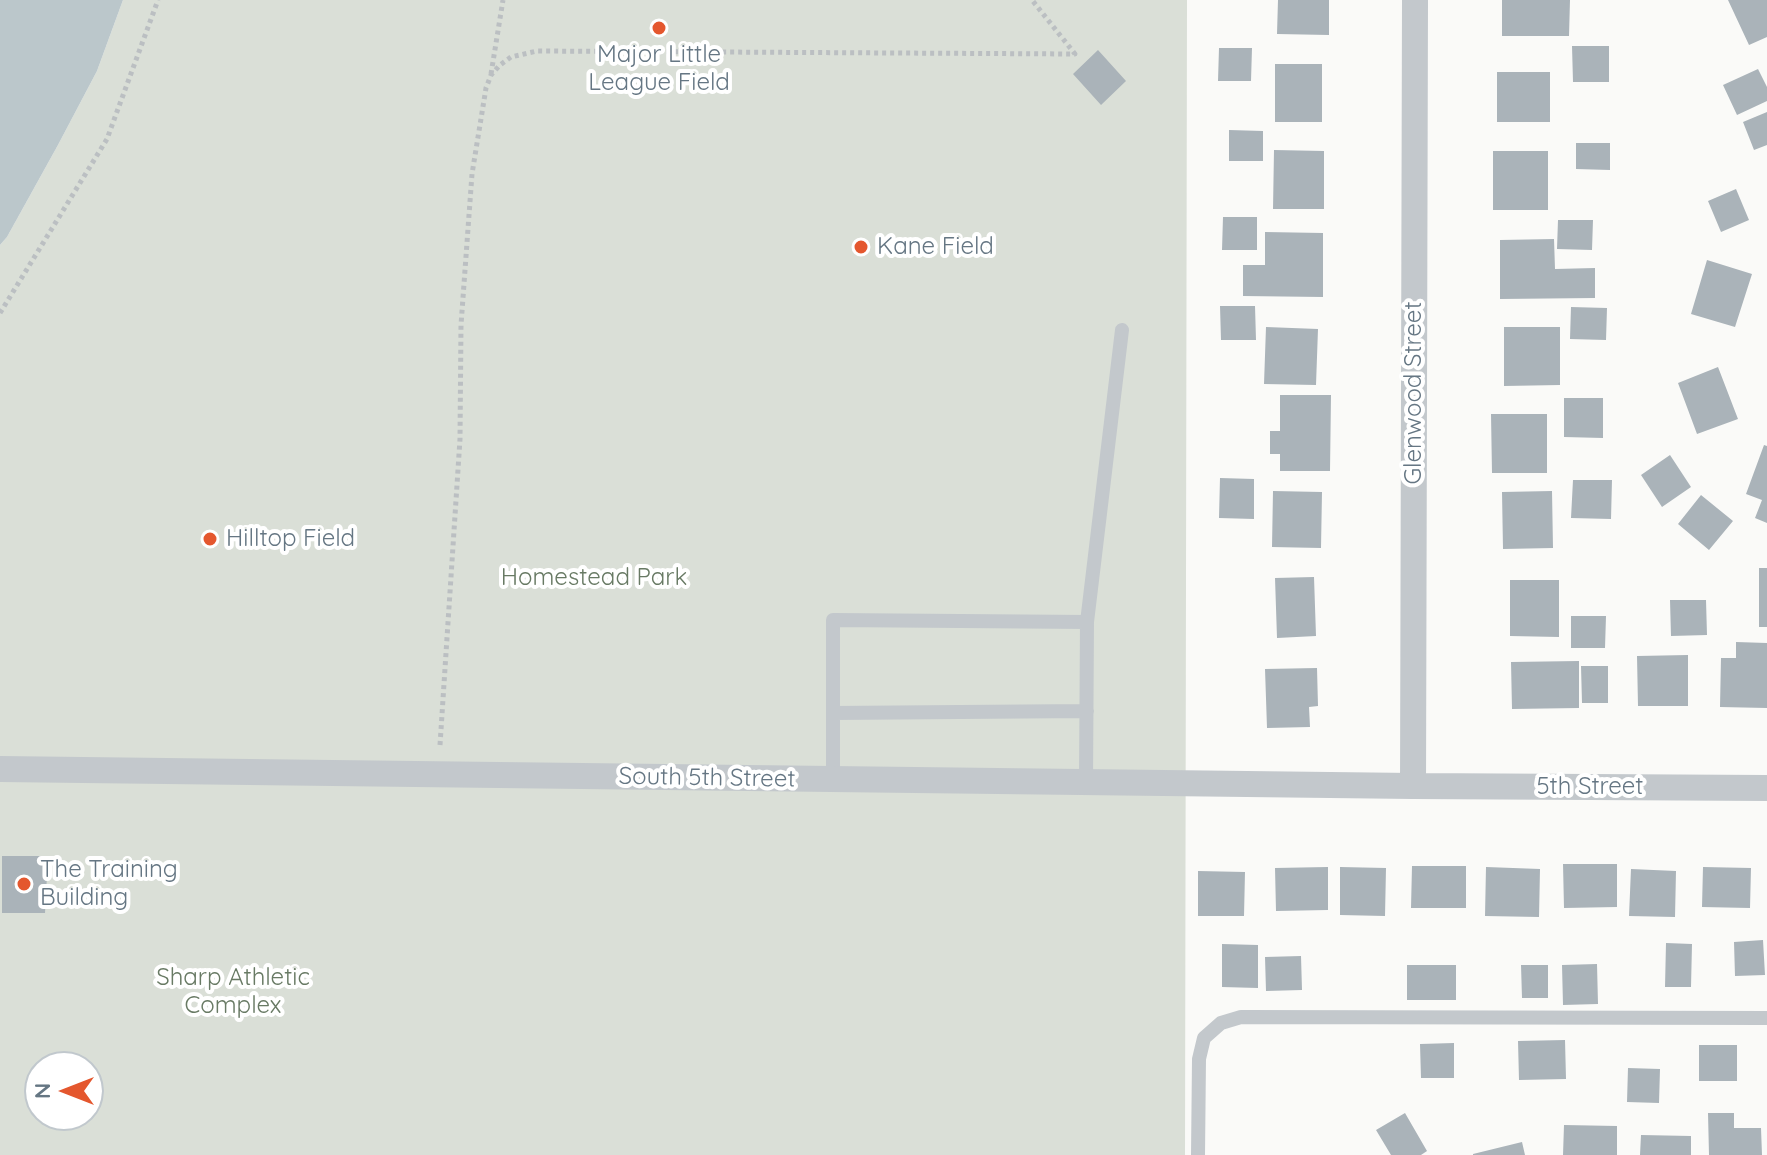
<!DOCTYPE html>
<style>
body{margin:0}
#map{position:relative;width:1767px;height:1155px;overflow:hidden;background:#fafaf8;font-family:Quicksand,sans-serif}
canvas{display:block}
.north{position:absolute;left:24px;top:1051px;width:80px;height:80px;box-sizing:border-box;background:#fff;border:2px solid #c1c8cd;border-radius:50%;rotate:270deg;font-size:22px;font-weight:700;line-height:32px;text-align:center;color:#657683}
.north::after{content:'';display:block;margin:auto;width:28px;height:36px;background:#e4572e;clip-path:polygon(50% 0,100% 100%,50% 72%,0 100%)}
</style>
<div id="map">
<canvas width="1767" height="1155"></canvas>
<div class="north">N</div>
</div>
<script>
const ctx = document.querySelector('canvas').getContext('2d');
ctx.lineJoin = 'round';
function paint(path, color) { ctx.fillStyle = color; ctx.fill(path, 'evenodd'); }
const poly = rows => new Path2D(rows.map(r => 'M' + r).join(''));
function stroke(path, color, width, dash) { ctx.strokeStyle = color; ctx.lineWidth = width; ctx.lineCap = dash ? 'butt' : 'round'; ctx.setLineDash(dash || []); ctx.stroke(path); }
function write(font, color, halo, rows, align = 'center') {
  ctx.font = font + ' Quicksand,sans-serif'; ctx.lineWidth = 8; ctx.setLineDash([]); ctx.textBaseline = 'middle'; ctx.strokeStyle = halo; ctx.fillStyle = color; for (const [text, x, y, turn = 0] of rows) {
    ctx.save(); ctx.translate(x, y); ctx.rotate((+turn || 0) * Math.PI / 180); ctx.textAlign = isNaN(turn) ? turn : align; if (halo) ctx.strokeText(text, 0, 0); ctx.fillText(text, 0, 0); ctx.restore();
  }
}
paint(poly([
 [123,0,1187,0,1185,1155,0,1155,0,245,7,237,58,145,97,71],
 [40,1067,88,1067,88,1115,40,1115]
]), '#dadfd7');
paint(poly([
 [0,0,123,0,97,71,58,145,7,237,0,245]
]), '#bbc7cb');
paint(poly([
 [1278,0,1329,0,1329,35,1277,34],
 [1502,0,1570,0,1569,36,1502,36],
 [1728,0,1767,0,1767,37,1749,45],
 [1572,46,1609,46,1609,82,1573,82],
 [1219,48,1252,48,1251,81,1218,81],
 [1098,50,1126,81,1101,105,1073,74],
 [1275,64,1322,64,1322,122,1275,122],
 [1758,69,1767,87,1767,101,1737,115,1723,85],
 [1497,72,1550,72,1550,122,1497,122],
 [1767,112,1767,145,1754,150,1743,122],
 [1229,130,1263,131,1263,161,1229,161],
 [1576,143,1610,143,1610,170,1576,169],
 [1274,150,1324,151,1324,209,1273,209],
 [1493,151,1548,151,1548,210,1493,210],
 [1736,189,1749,220,1721,232,1708,201],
 [1223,217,1257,217,1257,250,1222,250],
 [1558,220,1593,220,1592,250,1557,249],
 [1265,232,1323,233,1323,297,1243,296,1243,265,1265,265],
 [1554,239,1555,269,1595,268,1595,298,1500,299,1500,240],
 [1707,260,1752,274,1735,327,1691,314],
 [1220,306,1255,306,1256,340,1221,340],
 [1571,307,1607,308,1606,340,1570,339],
 [1266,327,1318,329,1316,385,1264,384],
 [1504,327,1560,327,1560,385,1504,386],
 [1718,367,1738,419,1697,434,1678,383],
 [1280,395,1331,395,1330,471,1280,471,1280,454,1270,454,1270,431,1280,431],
 [1564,398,1603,398,1603,438,1564,437],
 [1491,414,1547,414,1547,473,1492,473],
 [1764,445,1767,446,1767,523,1755,518,1762,500,1746,494],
 [1670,455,1691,487,1662,507,1641,475],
 [1220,478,1254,479,1254,519,1219,518],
 [1573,480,1612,480,1611,519,1571,518],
 [1273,491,1322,492,1321,548,1272,547],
 [1552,491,1553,548,1503,549,1502,492],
 [1701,495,1733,521,1709,550,1678,524],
 [1759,568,1767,568,1767,627,1759,627],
 [1314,577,1316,636,1277,638,1275,578],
 [1510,580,1559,580,1559,637,1510,636],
 [1670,600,1706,600,1707,635,1671,636],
 [1571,616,1606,616,1605,648,1571,648],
 [1736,642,1767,643,1767,708,1720,707,1721,658,1736,658],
 [1688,655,1688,706,1638,706,1637,656],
 [1579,661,1579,708,1512,709,1511,662],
 [1581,666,1608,666,1608,703,1582,703],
 [1317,668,1318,706,1309,707,1310,727,1267,728,1265,669],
 [2,856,48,856,45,913,2,913],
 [1563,864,1617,864,1617,907,1564,908],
 [1412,866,1466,866,1466,908,1411,908],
 [1328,867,1328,910,1276,911,1275,868],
 [1340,867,1386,868,1385,916,1340,915],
 [1486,867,1540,869,1539,917,1485,916],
 [1703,867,1751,868,1750,908,1702,907],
 [1631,869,1676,871,1675,917,1629,916],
 [1198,871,1245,872,1244,916,1198,916],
 [1763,940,1765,975,1735,976,1734,942],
 [1666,943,1692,944,1691,987,1665,987],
 [1222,944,1258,945,1258,988,1222,987],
 [1301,956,1302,990,1266,991,1265,957],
 [1597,964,1598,1004,1563,1005,1562,965],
 [1407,965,1456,965,1456,1000,1407,1000],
 [1521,965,1548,965,1548,998,1522,998],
 [1565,1040,1566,1079,1519,1080,1518,1041],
 [1454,1043,1454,1078,1421,1078,1420,1044],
 [1699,1045,1737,1045,1737,1081,1699,1081],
 [1628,1068,1660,1069,1659,1103,1627,1102],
 [1405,1113,1427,1151,1421,1155,1391,1155,1376,1130],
 [1708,1113,1734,1113,1734,1128,1761,1128,1762,1155,1709,1155],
 [1564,1125,1617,1126,1617,1155,1563,1155],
 [1641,1135,1691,1136,1691,1155,1640,1155],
 [1522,1142,1525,1155,1473,1155,1473,1154]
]), '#aab3b9');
stroke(poly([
 [491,74,503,0],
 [0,313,107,139,158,0],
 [440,745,460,439,461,325,472,174,486,88,491,75,500,65,511,57,537,51,1075,54,1032,0]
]), '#bbbfc2', 5, [4, 4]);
stroke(poly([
 [1087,622,1122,330],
 [833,713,1087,711],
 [833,779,833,620,1087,622,1086,782],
 [1198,1155,1199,1059,1204,1038,1221,1023,1241,1017,1767,1018]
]), '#c3c8cc', 14);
stroke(poly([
 [0,769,1413,786,1767,788],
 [1413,786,1415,0]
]), '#c3c8cc', 26);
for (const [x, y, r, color] of [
 [659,28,8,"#e4572e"],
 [861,247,8,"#e4572e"],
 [210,539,8,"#e4572e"],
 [24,884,8,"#e4572e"]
]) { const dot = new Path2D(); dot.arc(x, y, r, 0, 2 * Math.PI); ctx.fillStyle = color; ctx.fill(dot); stroke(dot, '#fff', 3); }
write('24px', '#657683', '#fff', [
 ["Major Little",659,55,"center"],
 ["League Field",659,83,"center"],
 ["Kane Field",877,247],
 ["Hilltop Field",226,539],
 ["The Training",40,870],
 ["Building",40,898]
], 'left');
write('24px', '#657683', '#fff', [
 ["Glenwood Street",1414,393,-90],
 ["South 5th Street",707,778,1],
 ["5th Street",1590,787]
]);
write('24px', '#687a64', '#fff', [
 ["Homestead Park",594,578],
 ["Sharp Athletic",233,978],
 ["Complex",233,1006]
]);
</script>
